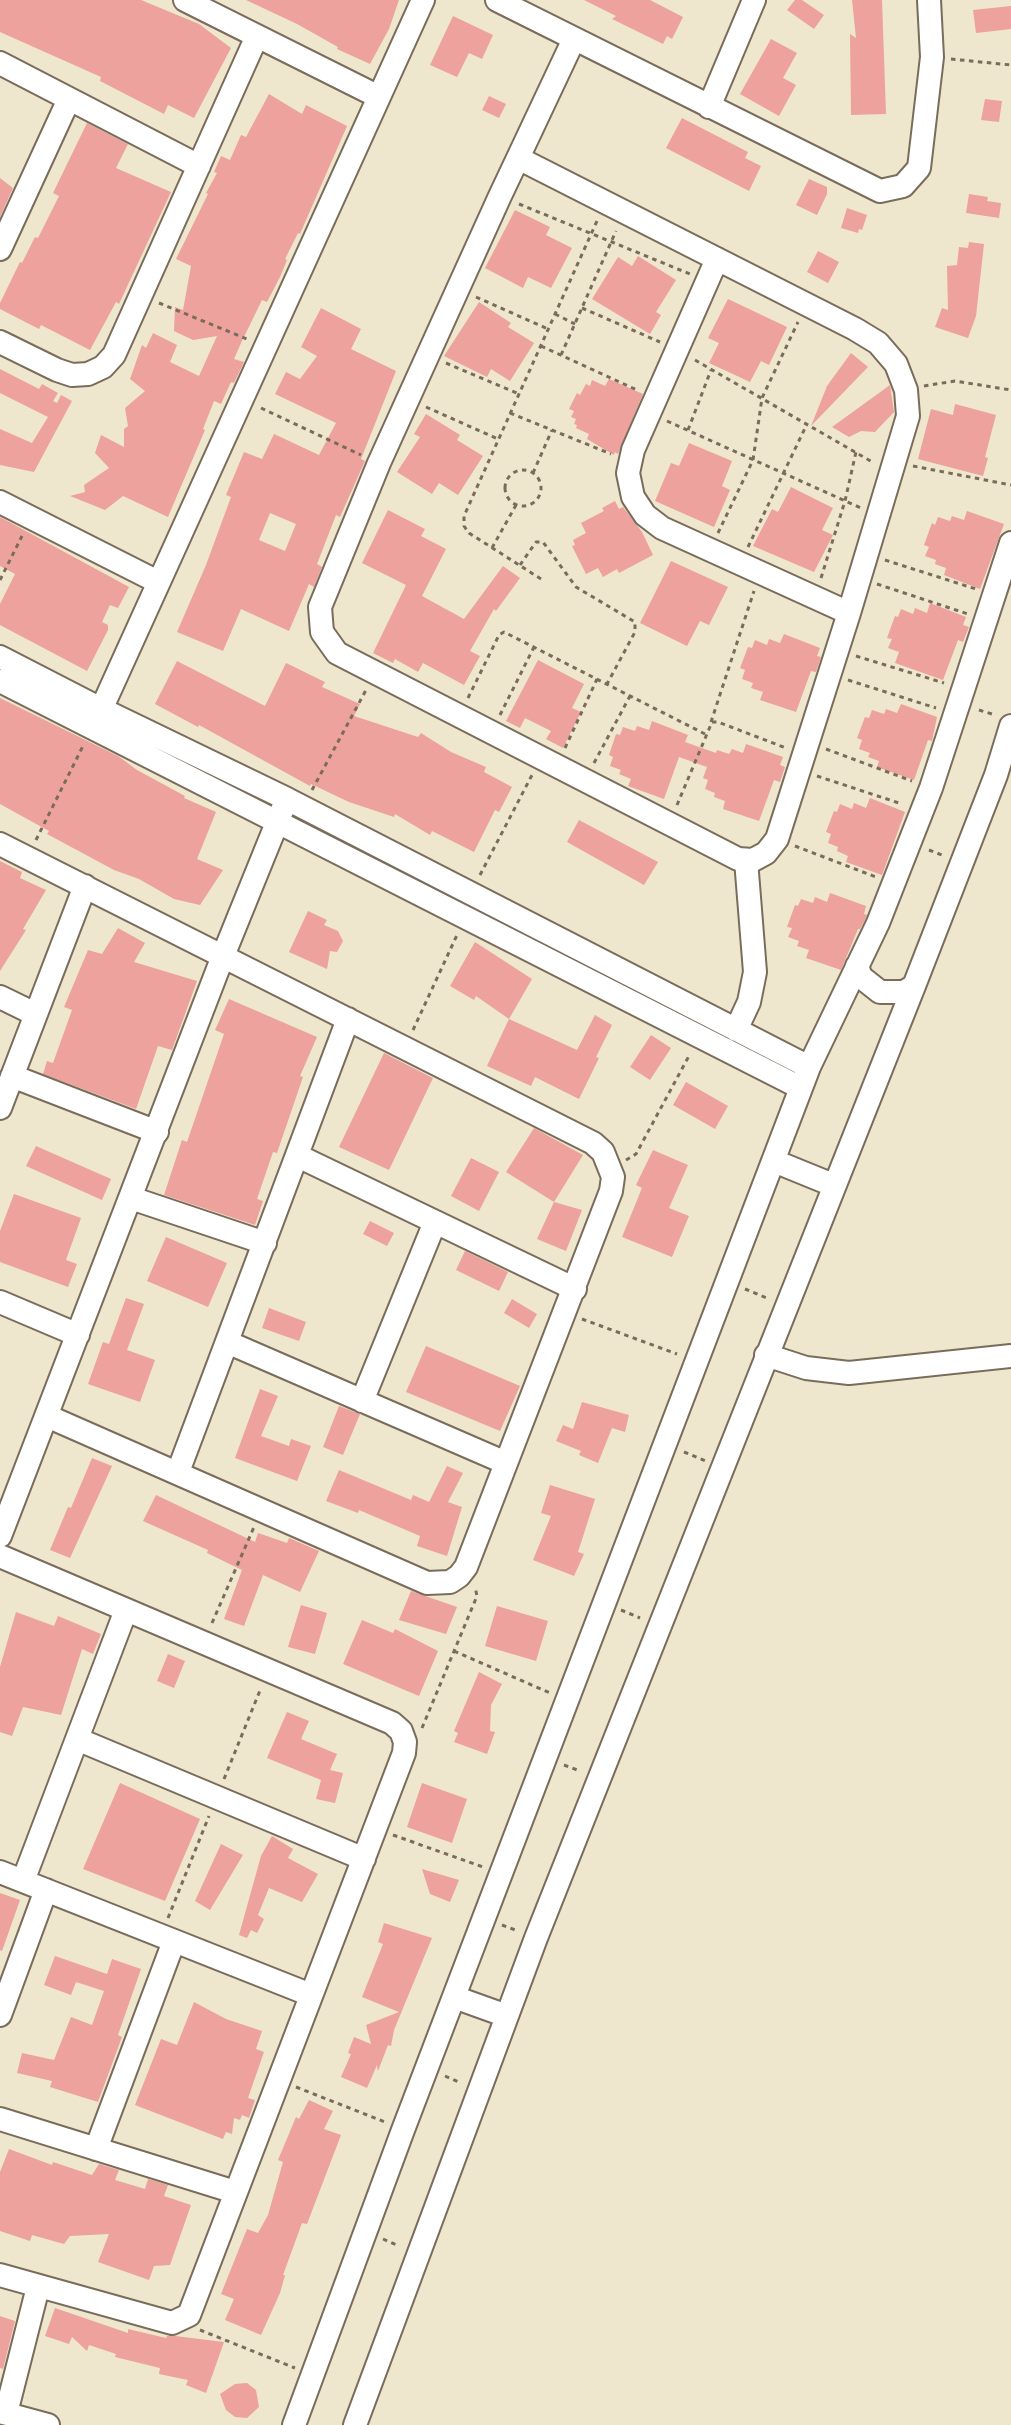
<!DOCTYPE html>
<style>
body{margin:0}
canvas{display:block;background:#eee6cd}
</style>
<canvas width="1011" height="2425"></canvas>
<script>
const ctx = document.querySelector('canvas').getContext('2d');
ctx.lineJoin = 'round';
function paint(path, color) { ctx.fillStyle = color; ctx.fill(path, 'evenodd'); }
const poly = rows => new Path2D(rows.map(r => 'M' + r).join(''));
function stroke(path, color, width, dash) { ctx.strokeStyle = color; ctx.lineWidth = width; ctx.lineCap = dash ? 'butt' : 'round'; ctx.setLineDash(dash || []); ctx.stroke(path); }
paint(poly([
 [0,0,141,0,199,24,231,48,194,118,168,105,164,114,100,81,101,77,0,32],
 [246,0,399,0,389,29,370,64,337,49,338,47,297,24],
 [584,0,650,0,683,17,672,39,667,36,663,44,612,19,616,16],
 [795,0,802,0,824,15,814,29,787,10],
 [852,0,882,0,886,114,851,115,850,34,856,38],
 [1011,6,1011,29,976,33,973,10],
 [453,16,493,35,482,59,469,53,457,77,430,65],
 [771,39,797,53,783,78,796,85,779,116,740,94],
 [269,94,302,114,306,105,347,126,300,234,298,233,285,259,287,260,280,277,267,302,262,300,241,343,234,359,244,362,234,383,231,382,221,404,214,401,203,429,205,430,168,517,123,496,105,510,70,496,85,492,84,485,109,468,95,453,101,435,124,447,124,429,128,426,125,408,145,391,130,379,142,345,146,348,153,333,177,345,170,362,199,376,217,336,193,340,174,331,175,307,183,310,191,266,176,259,208,194,206,193,217,173,214,172,221,156,230,160,241,135,246,137],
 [489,96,506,104,499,118,482,110],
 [985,99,1002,101,999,122,981,120],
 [682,118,748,152,745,158,761,166,749,191,666,148],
 [87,123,128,144,116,168,171,192,119,304,116,302,90,350,41,325,39,329,0,309,0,303,20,262,22,263,35,237,38,238,59,196,53,193],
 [0,178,13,188,0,217],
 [809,179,827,187,827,194,817,215,796,205],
 [969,194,988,197,987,201,1001,203,999,218,966,213],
 [847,208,867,215,862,230,859,229,858,233,841,228],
 [515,210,550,227,546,235,572,248,551,288,528,277,523,288,485,268],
 [969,242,984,244,976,316,968,338,935,327,942,308,948,310,947,266,957,265,959,247,968,248],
 [818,251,839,262,828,283,807,272],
 [638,256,676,280,656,312,661,315,650,334,592,299,618,257,632,266],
 [728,299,787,327,769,365,761,361,750,382,709,363,719,343,708,338],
 [479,302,511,323,508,327,534,343,510,381,491,369,487,377,444,356],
 [321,308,361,329,351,349,396,371,361,459,365,461,340,517,336,515,317,564,322,567,314,587,309,584,289,631,241,609,223,651,177,632,206,565,231,497,226,495,244,452,262,459,274,434,319,455,336,423,275,394,286,372,300,379,317,356,301,347],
 [270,513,296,524,285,551,259,540],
 [851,353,868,367,811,426,827,386],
 [0,369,39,389,42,384,58,393,53,401,57,403,61,395,72,401,34,472,0,465,0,429,32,443,48,417,0,393],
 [609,379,643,394,618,454,615,452,614,455,587,439,589,434,576,428,577,425,574,424,576,419,571,417,574,411,569,409,577,393,580,395,586,384,590,386,592,380,605,386],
 [890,385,894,412,875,432,861,431,849,437,832,427],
 [955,404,996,415,985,457,988,458,983,476,918,459,931,409,953,415],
 [426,414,460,435,457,440,483,456,458,495,439,483,432,494,397,472,420,437,414,434],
 [689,443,732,461,722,486,730,490,714,527,655,501,671,463,679,466],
 [791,487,833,508,822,530,833,535,814,572,753,546,772,509,778,512],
 [615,501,619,509,623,507,642,532,653,555,619,573,617,569,603,577,598,568,586,574,572,546,575,545,573,540,586,533,581,523,604,511,602,508],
 [388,510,425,529,421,536,446,549,422,596,464,619,503,566,520,578,496,611,494,609,470,651,480,656,464,685,423,663,418,672,395,659,393,663,373,653,406,585,362,563],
 [967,511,1004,524,980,589,944,575,946,568,935,564,936,560,925,556,929,547,924,545,932,523,935,525,938,517,950,521,952,516,964,520],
 [0,517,129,587,118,608,110,605,102,622,108,625,108,630,87,671,0,625,0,604,15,574,0,566],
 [671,561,728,587,709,625,700,621,687,646,640,623],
 [930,603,966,617,963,625,969,627,963,642,958,640,943,680,895,663,899,652,888,648,892,639,887,638,895,616,898,617,901,609,913,614,915,608,927,613],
 [784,634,820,648,817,656,821,657,816,672,811,671,796,712,760,700,763,692,751,688,753,683,742,679,745,670,740,668,748,647,752,648,755,640,767,645,769,639,780,643],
 [538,660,584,684,572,708,581,712,563,748,546,739,551,731,525,718,520,728,506,721],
 [177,661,265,706,286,663,325,682,322,687,360,704,354,716,418,737,421,733,451,752,486,767,484,772,512,787,499,812,495,810,474,852,432,831,430,835,395,814,394,817,349,802,311,784,310,786,199,725,198,727,155,704],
 [0,698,118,756,137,770,185,796,184,798,216,812,197,859,223,870,200,905,174,899,139,879,114,870,47,834,49,831,0,804],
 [901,704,937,717,932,741,928,740,914,780,877,767,879,761,868,757,870,753,859,749,862,740,857,738,865,717,869,718,872,710,884,714,886,709,897,713],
 [652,721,688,735,685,742,716,753,717,750,729,754,732,749,743,753,746,744,783,757,780,765,785,767,780,782,774,780,759,821,723,809,725,801,714,797,715,793,705,789,708,780,703,778,707,767,679,757,664,799,628,786,631,779,619,774,621,770,610,766,613,757,609,755,616,734,620,735,623,727,635,731,637,726,649,730],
 [870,798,905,812,882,875,846,862,848,856,837,851,838,847,828,843,831,834,826,832,834,811,837,812,840,804,852,809,854,803,866,808],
 [579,820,658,862,644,885,567,842],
 [0,861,22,872,20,878,46,890,23,929,26,930,0,971],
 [830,893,866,906,864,914,867,915,866,918,860,929,858,929,841,970,806,958,809,950,797,946,799,941,788,937,792,928,787,927,795,905,798,906,801,899,813,903,815,897,827,902],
 [308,911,327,920,324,925,338,931,343,941,337,952,330,951,327,969,289,952],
 [118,928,145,943,134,962,197,981,172,1050,158,1046,136,1109,43,1074,47,1061,53,1063,72,1010,64,1007,88,950,102,954],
 [475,942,532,979,509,1019,476,996,474,1000,450,986],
 [229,999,317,1037,300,1076,303,1077,277,1153,273,1152,257,1199,263,1201,255,1225,164,1195,182,1140,187,1142,224,1034,215,1030],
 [595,1015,612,1025,596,1057,599,1058,579,1099,535,1077,531,1086,487,1066,509,1019,577,1050],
 [651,1035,671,1048,650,1080,630,1067],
 [384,1053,433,1078,389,1170,339,1147],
 [686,1082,728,1106,715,1129,673,1105],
 [534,1128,583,1155,554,1202,506,1172],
 [36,1146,111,1179,102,1200,26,1166],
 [653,1150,688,1165,669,1208,689,1216,672,1257,622,1237,642,1188,636,1185],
 [471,1158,499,1172,479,1211,451,1196],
 [14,1194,81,1218,66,1260,77,1264,68,1287,0,1262,0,1231],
 [554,1202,582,1210,566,1251,537,1239],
 [370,1221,394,1233,387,1246,363,1234],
 [166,1237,227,1263,208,1307,147,1281],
 [465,1251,508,1272,499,1291,456,1270],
 [126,1298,144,1304,127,1350,155,1360,140,1402,88,1384,103,1342,109,1344],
 [512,1299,537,1314,529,1328,504,1313],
 [269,1308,306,1322,299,1341,262,1328],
 [426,1346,520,1386,500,1431,406,1392],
 [260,1389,278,1396,261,1436,289,1446,291,1439,311,1446,297,1481,235,1458],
 [582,1402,629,1415,625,1432,612,1428,598,1463,579,1455,581,1451,556,1441,563,1425,573,1429],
 [339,1406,360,1414,343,1455,323,1447],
 [92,1458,112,1466,70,1558,50,1550,68,1507,71,1508],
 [447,1466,463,1473,448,1502,462,1507,447,1556,417,1546,420,1536,359,1510,358,1513,326,1501,339,1470,411,1500,413,1495,429,1502],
 [550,1485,595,1499,578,1552,584,1554,574,1576,533,1560,551,1516,541,1513],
 [156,1495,255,1542,258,1533,287,1543,289,1538,319,1551,300,1592,263,1575,244,1626,224,1619,242,1570,207,1553,208,1550,143,1521],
 [411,1591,457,1607,446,1634,399,1620],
 [301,1605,327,1613,315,1654,288,1647],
 [497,1606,548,1621,536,1661,485,1646],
 [16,1612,54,1626,58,1616,101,1634,93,1654,82,1649,61,1715,23,1707,12,1736,0,1732,0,1667],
 [362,1620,393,1633,395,1629,438,1651,419,1696,343,1664],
 [168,1654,185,1661,174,1688,157,1681],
 [479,1672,502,1684,491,1705,490,1731,495,1732,487,1754,454,1742,458,1733,454,1731],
 [287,1712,309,1721,301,1739,337,1754,330,1770,343,1773,335,1803,316,1799,321,1780,267,1758],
 [120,1783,200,1819,165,1901,83,1869],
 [422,1783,467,1799,452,1843,407,1827],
 [272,1836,293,1849,288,1858,318,1874,302,1902,269,1888,258,1915,264,1919,257,1933,251,1930,247,1938,239,1935,261,1856],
 [221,1844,243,1855,210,1910,195,1901],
 [422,1869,459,1880,450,1902,430,1894],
 [0,1893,20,1900,2,1951,0,1950],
 [384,1923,432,1938,394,2030,391,2046,388,2045,378,2071,377,2065,367,2088,341,2077,351,2054,348,2053,354,2037,371,2044,366,2025,399,2012,362,1997,383,1944,378,1942],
 [55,1956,107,1974,112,1959,141,1969,118,2035,122,2037,98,2102,50,2087,52,2081,17,2073,22,2053,54,2060,71,2017,92,2025,104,1991,76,1982,71,1995,44,1985],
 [194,2002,226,2019,262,2031,256,2049,264,2052,248,2098,255,2100,249,2118,242,2115,240,2120,234,2118,232,2134,226,2132,223,2139,135,2105,161,2039,177,2045],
 [309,2100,333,2111,324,2129,341,2135,307,2224,302,2223,283,2275,285,2275,280,2293,261,2335,225,2320,234,2299,221,2294,247,2229,258,2233,268,2215,283,2162,278,2160,296,2117,299,2119],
 [9,2149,52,2165,53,2162,92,2175,99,2164,119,2170,115,2180,145,2189,148,2179,168,2185,164,2196,191,2205,170,2265,154,2266,149,2280,98,2262,109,2234,70,2236,64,2244,32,2235,30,2241,0,2231,0,2172],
 [55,2308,128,2333,128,2329,166,2338,167,2336,175,2336,224,2342,206,2393,186,2385,188,2380,159,2374,160,2368,115,2357,116,2354,89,2345,87,2351,72,2337,69,2344,45,2336],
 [0,2316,15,2321,3,2369,0,2368],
 [247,2383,256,2390,259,2407,247,2418,235,2417,226,2410,220,2394,235,2384]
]), '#eda29d');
const minor = poly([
 [185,0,379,97],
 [497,0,880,191,903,186,919,168,932,57,929,0],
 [0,63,199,166],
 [709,107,754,0],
 [518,158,855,329,878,343,896,364,906,390,908,416,849,613,777,839,766,853,753,860,738,859,337,653,322,632,320,607,379,463,500,196,518,158,574,39],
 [0,249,69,99],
 [717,259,633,450,628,473,633,497,645,515,662,528,849,613],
 [0,342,57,370,72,375,88,374,103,367,114,355,257,36],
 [0,502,158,582],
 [0,657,101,709,287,799,809,1067],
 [0,681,801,1088],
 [95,723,423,0],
 [0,844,593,1143,603,1152,613,1177,611,1191,466,1567,459,1576,450,1582,427,1583,47,1416],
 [857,966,861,977,880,992,904,992,914,986],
 [0,997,35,1014],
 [736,1030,749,1002,755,972,746,860],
 [12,1076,157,1132],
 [0,1108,85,886],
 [298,1156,575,1289],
 [774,1161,833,1185],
 [131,1198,265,1243],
 [0,1302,78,1335],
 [227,1342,506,1463],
 [766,1355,806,1368,849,1373,1011,1356],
 [362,1401,435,1222],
 [178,1472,348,1019],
 [0,1536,223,956,283,808],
 [0,1556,392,1723,401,1731,405,1742,404,1753,189,2315,172,2323,0,2275],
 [77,1739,364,1859],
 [0,1872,311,1995],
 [23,1881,126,1610],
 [454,1997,507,2016],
 [0,2015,46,1890],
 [0,2119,235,2192],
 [96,2149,174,1941],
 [0,2412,48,2425],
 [6,2413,38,2287],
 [294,2425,403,2130,809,1067,878,923,931,788,1011,543],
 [355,2425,536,1938,914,986,996,775,1011,726]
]);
stroke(minor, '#7a6c5b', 26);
stroke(poly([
 [951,59,1011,65],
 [519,204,690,274],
 [476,297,548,329],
 [159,303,247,339],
 [582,308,660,342],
 [555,314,575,324],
 [541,346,637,390],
 [561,355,616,231],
 [695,360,874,463],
 [446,363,519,394],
 [924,386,955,381,1011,390],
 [426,407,498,439],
 [261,408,361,455],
 [510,413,611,454],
 [667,421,861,508],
 [688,430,711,370],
 [913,466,1011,485],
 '505 488a18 18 0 1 1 36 0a18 18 0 1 1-36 0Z',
 [533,473,552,430],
 [718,533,753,460,762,398,798,322],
 [748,547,807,424],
 [492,548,516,505],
 [885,560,976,589],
 [520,565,536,542,543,542,576,587,635,622,635,632,607,684],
 [821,578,845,501,856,452],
 [541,579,469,533,464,526,464,516,597,221],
 [0,580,22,536],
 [877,584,968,614],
 [856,656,944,683],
 [848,680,936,708],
 [468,698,499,635,504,632,705,734],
 [979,710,995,715],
 [500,715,534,647],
 [711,722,754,591],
 [565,748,597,679],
 [826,749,912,781],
 [594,763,630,696],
 [817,776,902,804],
 [312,790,366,690],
 [677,805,712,722,718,722,786,748],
 [36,840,83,746],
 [795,846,876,877],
 [929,850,942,855],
 [480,875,532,775],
 [413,1030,457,935],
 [626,1160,636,1154,690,1054],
 [745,1289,769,1299],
 [582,1319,677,1354],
 [684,1452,706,1461],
 [621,1610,640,1618],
 [212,1623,254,1527],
 [454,1651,550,1693],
 [422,1728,477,1596,475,1587],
 [564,1765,580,1771],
 [224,1779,261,1688],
 [393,1835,483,1867],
 [168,1918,209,1816],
 [502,1925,518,1931],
 [445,2076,461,2083],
 [296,2087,385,2122],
 [383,2239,399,2246],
 [200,2330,295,2368]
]), '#7a6c5b', 3, [4.5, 4.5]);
stroke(minor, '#fff', 22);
</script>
